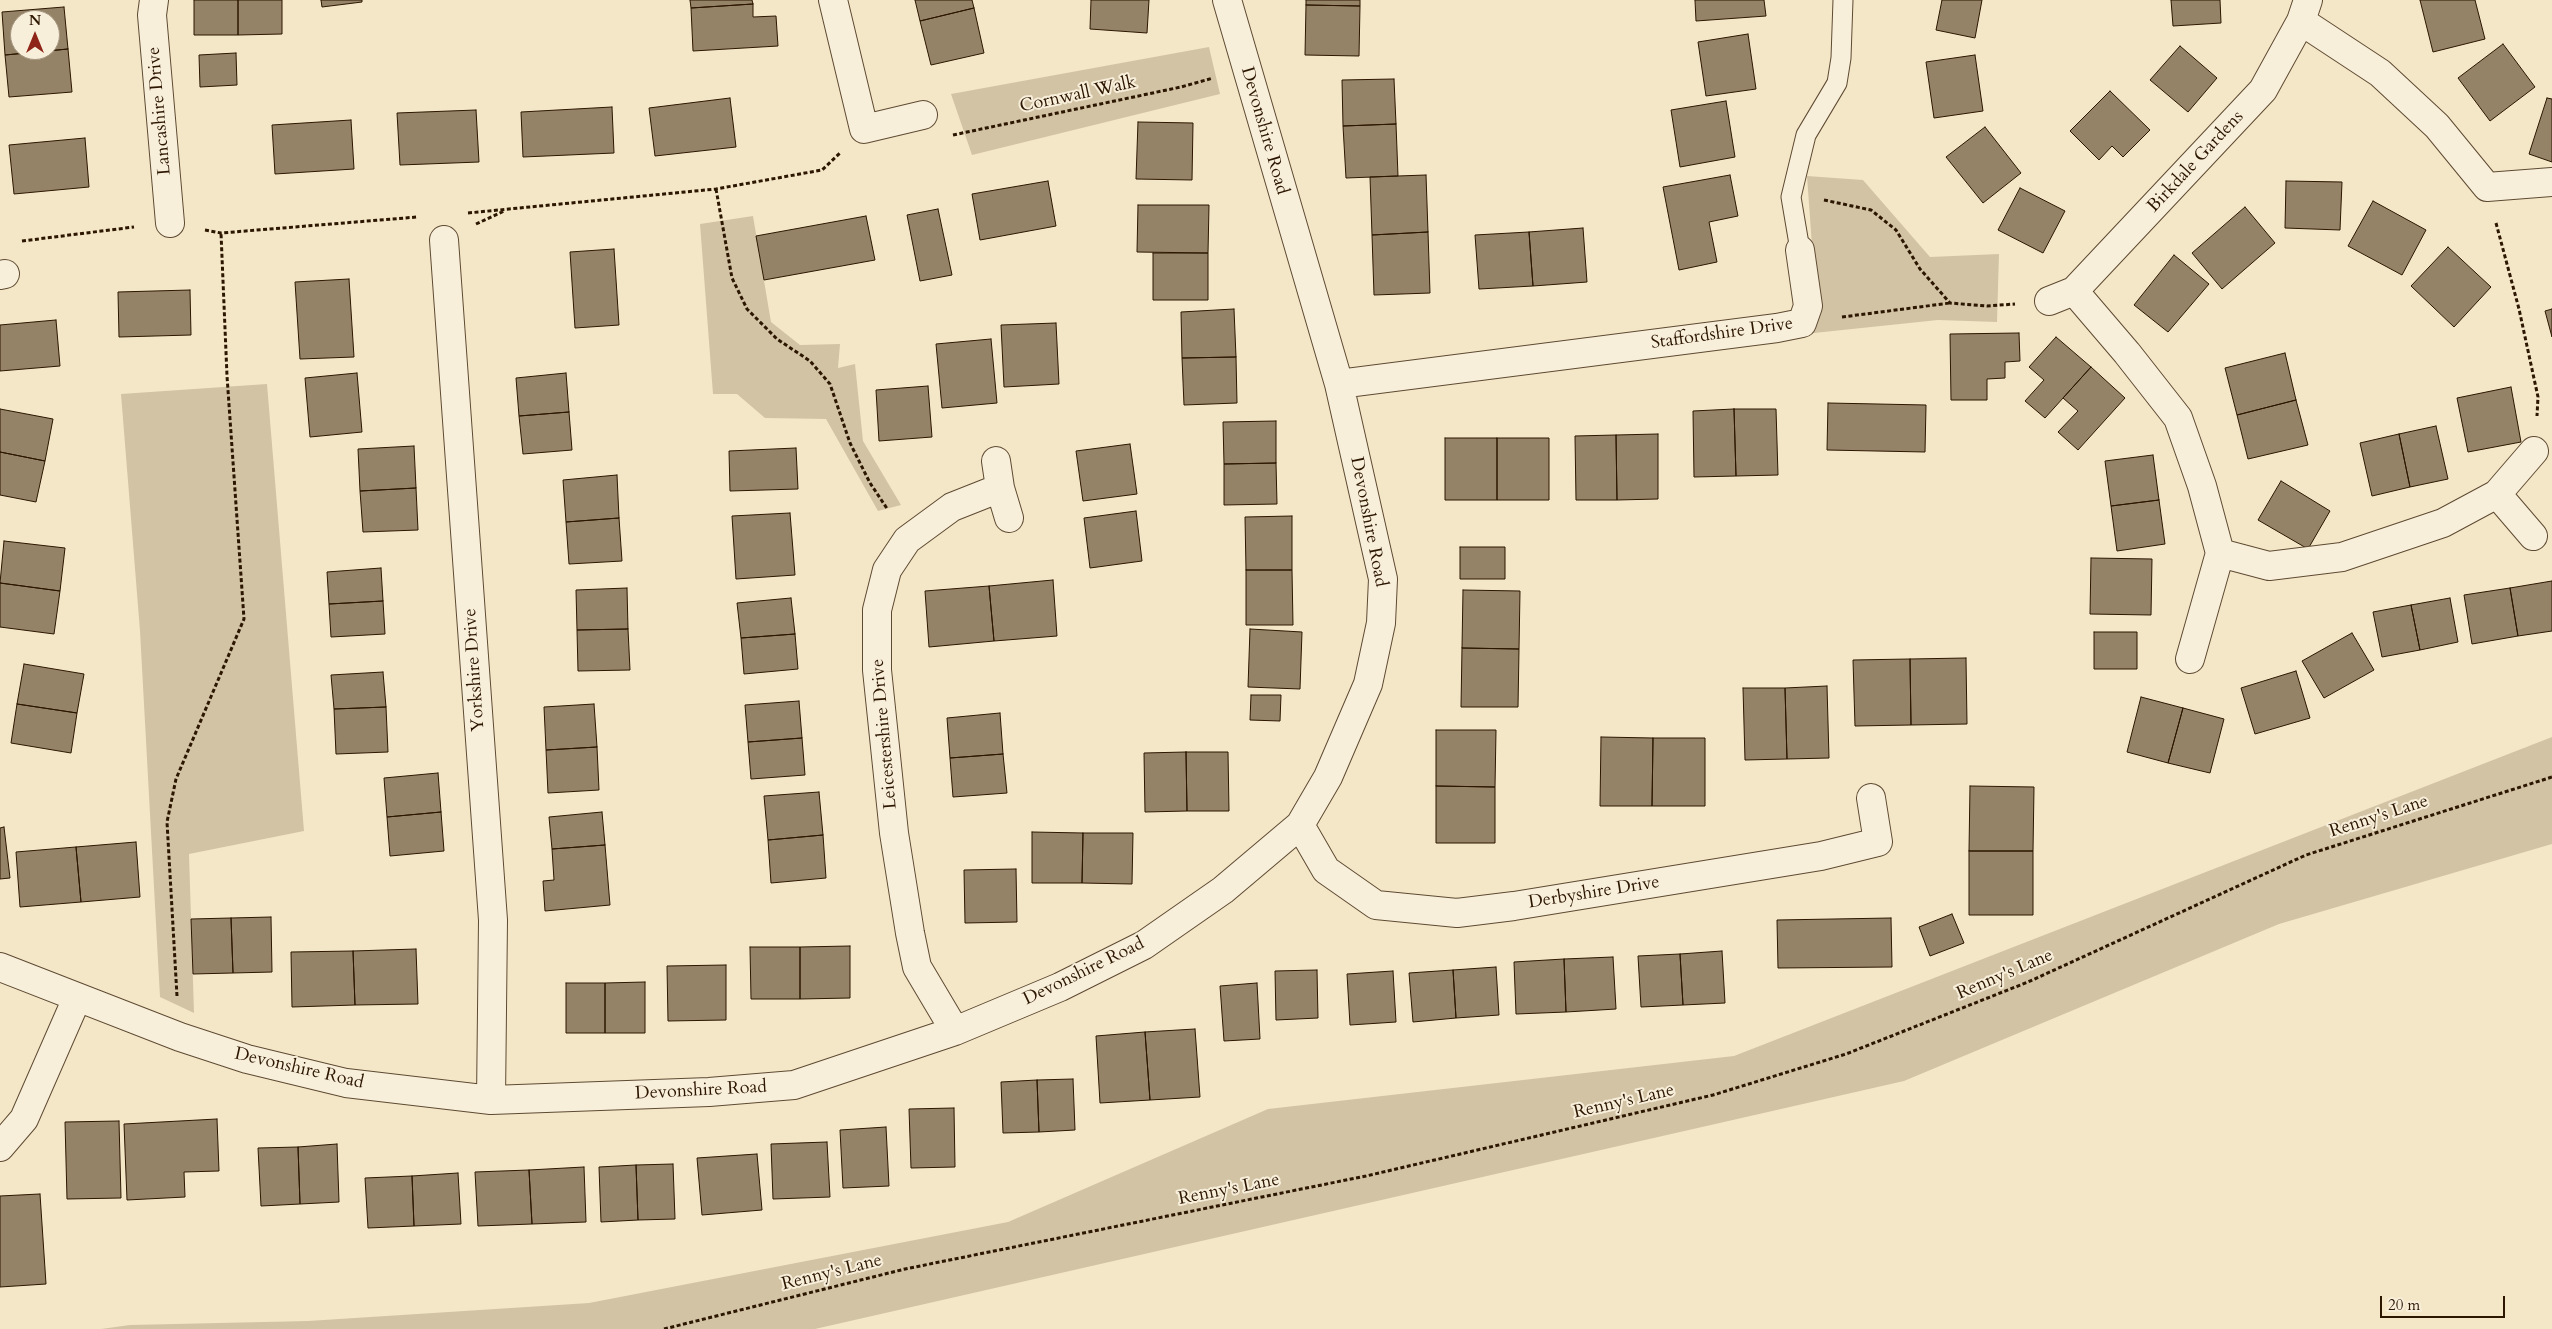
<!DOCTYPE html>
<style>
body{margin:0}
#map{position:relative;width:2552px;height:1329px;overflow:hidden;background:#f4e7c7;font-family:Cardo,serif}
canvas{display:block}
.north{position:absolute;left:10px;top:10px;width:50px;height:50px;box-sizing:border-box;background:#f8efdb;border:1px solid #a69883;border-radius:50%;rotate:0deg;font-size:14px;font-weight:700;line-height:20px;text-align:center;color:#2c1600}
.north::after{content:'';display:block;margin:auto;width:18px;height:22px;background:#8f2418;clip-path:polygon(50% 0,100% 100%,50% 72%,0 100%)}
.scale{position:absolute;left:2380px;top:1296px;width:125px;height:22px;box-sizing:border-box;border:2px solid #2c1600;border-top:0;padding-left:6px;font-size:15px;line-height:18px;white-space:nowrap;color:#2c1600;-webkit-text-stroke:4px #f8efdb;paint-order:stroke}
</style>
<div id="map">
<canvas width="2552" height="1329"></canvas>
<div class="north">N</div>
<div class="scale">20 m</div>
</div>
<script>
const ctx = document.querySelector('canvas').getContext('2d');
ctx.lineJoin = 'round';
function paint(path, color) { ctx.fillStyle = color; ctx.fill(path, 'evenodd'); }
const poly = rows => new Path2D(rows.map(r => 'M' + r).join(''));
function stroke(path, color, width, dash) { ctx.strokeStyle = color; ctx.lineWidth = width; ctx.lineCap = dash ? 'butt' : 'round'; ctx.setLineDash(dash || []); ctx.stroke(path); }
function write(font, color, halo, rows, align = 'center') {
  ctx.font = font + ' Cardo,serif'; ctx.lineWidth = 4; ctx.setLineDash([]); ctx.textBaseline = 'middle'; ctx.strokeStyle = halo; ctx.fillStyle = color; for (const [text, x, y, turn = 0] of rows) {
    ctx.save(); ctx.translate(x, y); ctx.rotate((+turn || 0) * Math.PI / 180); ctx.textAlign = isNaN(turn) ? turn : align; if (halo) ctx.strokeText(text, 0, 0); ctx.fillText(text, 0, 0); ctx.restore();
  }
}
paint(poly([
 [1209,47,1220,94,972,155,951,94],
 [1807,176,1863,180,1930,257,1999,254,1997,322,1938,320,1814,333,1812,246],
 [753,216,771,322,800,345,840,344,838,368,855,364,863,441,901,505,878,511,826,419,765,418,737,394,713,394,700,224],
 [267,384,304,831,189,854,194,1013,160,997,140,631,121,394],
 [2552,737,2552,844,2279,924,1904,1081,815,1329,101,1329,130,1325,308,1321,589,1303,1008,1222,1268,1109,1734,1056]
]), '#d2c3a5');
const building = poly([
 [194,0,238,0,238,35,194,35,194,0],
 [238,0,282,0,282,34,238,35,238,0],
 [321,0,362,0,362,2,322,7,321,0],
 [690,0,752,0,753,4,691,8,690,0],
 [915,0,972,0,974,8,920,21,915,0],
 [1091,0,1149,0,1147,33,1090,29,1091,0],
 [1306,0,1360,0,1360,6,1306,5,1306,0],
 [1695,0,1764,0,1766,16,1696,21,1695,0],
 [1942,0,1982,0,1975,38,1936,30,1942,0],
 [2171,0,2220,0,2221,23,2173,26,2171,0],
 [2420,0,2475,0,2485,39,2433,52,2420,0],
 [753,4,753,17,776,16,778,46,693,51,691,8,753,4],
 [1306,5,1360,6,1359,56,1305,55,1306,5],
 [64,7,68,49,5,55,2,12,64,7],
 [20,20,50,20,50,50,20,50,20,20],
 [974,8,984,53,931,65,920,21,974,8],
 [1748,34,1756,89,1706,96,1698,42,1748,34],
 [2503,44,2535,87,2490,121,2458,78,2503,44],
 [2180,46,2217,78,2188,112,2150,80,2180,46],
 [68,49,72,92,9,97,5,55,68,49],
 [236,53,237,85,200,87,199,55,236,53],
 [1975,55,1983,111,1934,118,1926,62,1975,55],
 [1394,79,1396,124,1343,126,1342,80,1394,79],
 [2110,91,2150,130,2123,157,2112,146,2099,160,2070,131,2110,91],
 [730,98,736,147,655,156,649,108,730,98],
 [2547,98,2552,99,2552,162,2529,154,2547,98],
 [1726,101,1735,157,1680,167,1671,110,1726,101],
 [612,107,614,153,523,157,521,112,612,107],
 [476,110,479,162,400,165,397,113,476,110],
 [351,120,354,169,275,174,272,125,351,120],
 [1138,122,1193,123,1192,180,1136,179,1138,122],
 [1396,124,1398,176,1346,178,1343,126,1396,124],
 [1985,127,2021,173,1983,203,1946,157,1985,127],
 [85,138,89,187,14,194,9,145,85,138],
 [1426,175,1428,232,1372,235,1370,177,1426,175],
 [1730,175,1738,216,1709,222,1717,262,1679,270,1663,187,1730,175],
 [1048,181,1056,226,980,240,972,194,1048,181],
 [2286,181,2342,182,2340,230,2285,228,2286,181],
 [2020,188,2065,211,2043,253,1998,230,2020,188],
 [2373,201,2426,230,2402,275,2348,246,2373,201],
 [1138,205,1209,205,1208,253,1137,252,1138,205],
 [2245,207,2275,243,2222,289,2192,253,2245,207],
 [938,209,952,275,920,281,907,215,938,209],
 [866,216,875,260,764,280,756,236,866,216],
 [1583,228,1587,282,1533,286,1529,232,1583,228],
 [1428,232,1430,293,1374,295,1372,235,1428,232],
 [1529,232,1533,286,1479,289,1475,235,1529,232],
 [2448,247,2491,287,2454,327,2411,286,2448,247],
 [614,249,619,325,575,328,570,252,614,249],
 [1153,253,1208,253,1208,300,1153,300,1153,253],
 [2174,255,2209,284,2168,332,2134,305,2174,255],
 [349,279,354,357,300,359,295,282,349,279],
 [190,290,191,335,119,337,118,292,190,290],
 [1234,309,1236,357,1182,358,1181,312,1234,309],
 [2552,309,2552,337,2545,311,2552,309],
 [56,320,60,366,0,371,0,325,56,320],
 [1056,323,1059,384,1004,387,1001,325,1056,323],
 [2019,333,2020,361,2005,362,2005,378,1987,379,1987,400,1951,400,1950,334,2019,333],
 [2056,337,2091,367,2045,418,2025,401,2044,380,2029,367,2056,337],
 [991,339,997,403,942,408,936,344,991,339],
 [2285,353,2296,400,2237,415,2225,368,2285,353],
 [1236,357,1237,403,1184,405,1182,358,1236,357],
 [2091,367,2125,398,2078,450,2058,432,2078,411,2063,398,2091,367],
 [357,373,362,432,310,437,305,378,357,373],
 [566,373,569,412,519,416,516,378,566,373],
 [928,386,932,437,879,441,876,390,928,386],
 [2511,387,2521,442,2468,452,2457,398,2511,387],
 [2296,400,2308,445,2248,459,2237,415,2296,400],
 [1828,403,1926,405,1925,452,1827,450,1828,403],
 [0,409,53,419,45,461,0,452,0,409],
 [1734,409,1736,476,1694,477,1693,411,1734,409],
 [1734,409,1776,409,1778,475,1736,476,1734,409],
 [569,412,572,450,523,454,519,416,569,412],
 [1276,421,1276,463,1224,464,1223,422,1276,421],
 [2436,426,2448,479,2410,487,2399,434,2436,426],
 [1658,434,1658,499,1617,500,1616,435,1658,434],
 [2399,434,2410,487,2372,496,2360,443,2399,434],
 [1616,435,1617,500,1576,500,1575,436,1616,435],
 [1445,438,1497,438,1497,500,1445,500,1445,438],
 [1497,438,1549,438,1549,500,1497,500,1497,438],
 [1130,444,1137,494,1083,501,1076,451,1130,444],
 [414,446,416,488,360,491,358,449,414,446],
 [796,448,798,489,730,491,729,451,796,448],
 [0,452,45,461,36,502,0,495,0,452],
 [2153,455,2159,500,2111,506,2105,461,2153,455],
 [1276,463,1277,504,1224,505,1224,464,1276,463],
 [617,475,619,518,566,522,563,480,617,475],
 [2281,481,2330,511,2308,549,2258,520,2281,481],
 [416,488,418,530,363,532,360,491,416,488],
 [2159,500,2165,544,2117,551,2111,506,2159,500],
 [1136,511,1142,561,1090,568,1084,518,1136,511],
 [790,513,795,575,736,579,732,516,790,513],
 [1292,516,1292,570,1246,570,1245,517,1292,516],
 [619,518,622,561,569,564,566,522,619,518],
 [4,541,65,548,60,591,0,583,4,541],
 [1460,547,1505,547,1505,579,1460,579,1460,547],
 [2091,558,2152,559,2151,615,2090,614,2091,558],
 [381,568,383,601,329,604,327,572,381,568],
 [1246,570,1292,570,1293,625,1246,625,1246,570],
 [1053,580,1057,636,994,641,989,586,1053,580],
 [2552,581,2552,631,2518,636,2510,588,2552,581],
 [0,583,60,591,54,634,0,627,0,583],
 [989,586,994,641,929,647,925,591,989,586],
 [627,588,628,629,577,630,576,590,627,588],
 [2510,588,2518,636,2472,644,2464,595,2510,588],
 [1463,590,1520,591,1519,649,1462,648,1463,590],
 [791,598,795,634,741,638,737,603,791,598],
 [2450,598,2458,642,2420,650,2411,605,2450,598],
 [383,601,385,634,331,637,329,604,383,601],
 [2411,605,2420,650,2382,657,2373,612,2411,605],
 [628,629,630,670,578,671,577,630,628,629],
 [1250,629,1302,632,1300,689,1248,687,1250,629],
 [2094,632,2137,632,2137,669,2094,669,2094,632],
 [2352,633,2374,670,2324,698,2302,661,2352,633],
 [795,634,798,669,744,674,741,638,795,634],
 [1462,648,1519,649,1518,707,1461,707,1462,648],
 [1966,658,1967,724,1911,725,1910,659,1966,658],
 [1910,659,1911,725,1855,726,1853,660,1910,659],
 [24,664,84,674,77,713,17,704,24,664],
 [2296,671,2310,718,2255,734,2241,688,2296,671],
 [383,672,386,707,334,709,331,675,383,672],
 [1827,686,1829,758,1787,759,1785,688,1827,686],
 [1743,688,1785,688,1787,759,1745,760,1743,688],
 [1251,695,1281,695,1280,721,1250,720,1251,695],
 [2141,697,2183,708,2168,763,2127,752,2141,697],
 [799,701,802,738,748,742,745,705,799,701],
 [17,704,77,713,71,753,11,743,17,704],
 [594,704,597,747,546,750,544,707,594,704],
 [386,707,388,752,336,754,334,709,386,707],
 [2183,708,2224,719,2210,773,2168,763,2183,708],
 [1000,713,1003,754,950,758,947,718,1000,713],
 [1436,730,1496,730,1495,787,1436,786,1436,730],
 [1601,737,1653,738,1652,806,1600,806,1601,737],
 [802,738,805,775,751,779,748,742,802,738],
 [1653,738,1705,738,1705,806,1652,806,1653,738],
 [597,747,599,790,548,793,546,750,597,747],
 [1186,752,1187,811,1145,812,1144,753,1186,752],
 [1186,752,1228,752,1229,811,1187,811,1186,752],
 [1003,754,1007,793,953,797,950,758,1003,754],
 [438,773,441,812,387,817,384,778,438,773],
 [1436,786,1495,787,1495,843,1436,843,1436,786],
 [1970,786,2034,787,2033,851,1969,851,1970,786],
 [819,792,823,835,768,840,764,796,819,792],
 [441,812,444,851,390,856,387,817,441,812],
 [602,812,605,845,552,849,549,817,602,812],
 [4,827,10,878,0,879,0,828,4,827],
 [1032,832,1083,833,1082,883,1032,883,1032,832],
 [1083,833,1133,833,1132,884,1082,883,1083,833],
 [823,835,826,878,771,883,768,840,823,835],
 [136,842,140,897,81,902,76,847,136,842],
 [605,845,610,905,545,911,543,881,554,880,552,849,605,845],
 [76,847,81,902,20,907,16,852,76,847],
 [1969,851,2033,851,2033,915,1969,915,1969,851],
 [1016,869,1017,922,965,923,964,870,1016,869],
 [1952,914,1964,943,1930,956,1919,927,1952,914],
 [271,917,272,972,233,973,231,918,271,917],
 [231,918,233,973,193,974,191,919,231,918],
 [1891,918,1892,967,1778,968,1777,920,1891,918],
 [850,946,850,998,800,999,800,947,850,946],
 [750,947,800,947,800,999,751,999,750,947],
 [416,949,418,1004,355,1005,353,951,416,949],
 [353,951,355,1005,292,1007,291,952,353,951],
 [1722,951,1725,1003,1683,1005,1680,954,1722,951],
 [1680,954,1683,1005,1641,1007,1638,956,1680,954],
 [1613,957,1616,1009,1566,1012,1564,959,1613,957],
 [1564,959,1566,1012,1516,1014,1514,962,1564,959],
 [726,965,726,1020,668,1021,667,966,726,965],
 [1496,967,1499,1015,1456,1018,1453,970,1496,967],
 [1317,970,1318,1018,1276,1020,1275,971,1317,970],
 [1453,970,1456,1018,1413,1022,1409,973,1453,970],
 [1393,971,1396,1022,1350,1025,1347,974,1393,971],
 [645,982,645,1033,605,1033,605,983,645,982],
 [566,983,605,983,605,1033,566,1033,566,983],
 [1257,983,1260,1039,1224,1041,1220,986,1257,983],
 [1195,1029,1200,1097,1150,1100,1145,1032,1195,1029],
 [1145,1032,1150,1100,1100,1103,1096,1036,1145,1032],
 [1073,1079,1075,1130,1039,1132,1037,1080,1073,1079],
 [1037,1080,1039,1132,1003,1133,1001,1082,1037,1080],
 [954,1108,955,1167,911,1168,909,1109,954,1108],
 [217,1119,219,1171,184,1172,185,1197,127,1200,124,1124,217,1119],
 [119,1121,121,1198,67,1199,65,1122,119,1121],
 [886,1127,889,1186,843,1188,840,1130,886,1127],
 [827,1142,830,1197,773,1199,771,1144,827,1142],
 [337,1144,339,1202,300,1204,298,1147,337,1144],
 [298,1147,300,1204,261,1206,258,1148,298,1147],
 [757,1154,762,1210,702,1215,697,1158,757,1154],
 [673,1164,675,1219,638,1220,636,1165,673,1164],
 [636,1165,638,1220,601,1222,599,1167,636,1165],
 [584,1167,586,1222,532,1224,529,1170,584,1167],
 [529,1170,532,1224,478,1226,475,1172,529,1170],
 [458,1173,461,1224,414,1226,412,1176,458,1173],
 [412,1176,414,1226,368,1228,365,1178,412,1176],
 [40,1194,46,1284,0,1287,0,1196,40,1194]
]);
paint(building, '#948367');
stroke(building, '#2c1600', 1);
const service = poly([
 [1800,250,1791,197,1806,135,1837,83,1841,58,1843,0]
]);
const minor = poly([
 [154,0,152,15,170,223],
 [833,0,864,129,923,115],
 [2301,21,2380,73,2437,126,2487,187,2552,182],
 [444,240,493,920,491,1100],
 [0,275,5,274],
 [2074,291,2127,353,2178,418,2202,486,2220,553,2269,566,2342,557,2443,523,2497,494],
 [2049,301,2074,291,2263,90,2301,21,2308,0],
 [1339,384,1777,328,1802,323,1808,306,1800,250],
 [996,461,1000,488,1009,518],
 [2533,536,2497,494,2534,451],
 [2190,659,2220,553],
 [1300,825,1326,870,1376,905,1457,913,1514,906,1821,856,1878,842,1871,798],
 [0,967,180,1037,247,1059,346,1083,491,1100,709,1092,794,1085,955,1031,1060,987,1144,945,1223,890,1300,825,1328,777,1368,684,1381,623,1383,579,1339,384,1227,0],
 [955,1031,917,967,910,933,894,833,877,670,877,610,887,570,907,540,952,507,1000,488],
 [0,1147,24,1119,77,998]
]);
stroke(service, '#5e4a32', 21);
stroke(minor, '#5e4a32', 30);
stroke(poly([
 [953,135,1181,87,1213,78],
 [716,189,732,278,747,309,777,339,810,361,830,384,850,443,870,483,888,510],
 [1824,200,1871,210,1896,230,1920,269,1950,303,1987,306,2015,304],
 [468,213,716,189,822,170,840,153],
 [2496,223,2519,309,2538,397,2537,416],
 [476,224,504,211],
 [205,230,221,233,417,217],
 [22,241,134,227],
 [1842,317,1950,303],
 [177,996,167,822,176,779,244,619,227,376,221,233],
 [664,1329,905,1269,1366,1176,1713,1095,1846,1054,2028,982,2306,855,2552,777]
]), '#2c1600', 3, [4, 2.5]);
stroke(service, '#f8efdb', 19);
stroke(minor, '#f8efdb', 28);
write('18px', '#2c1600', '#f8efdb', [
 ["Cornwall Walk",1078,95,-12],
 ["Lancashire Drive",160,111,-95],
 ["Devonshire Road",1264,131,74],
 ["Birkdale Gardens",2196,162,-47],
 ["Staffordshire Drive",1722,334,-8],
 ["Devonshire Road",1368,522,79],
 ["Yorkshire Drive",475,670,-94],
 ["Leicestershire Drive",885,734,-95],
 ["Renny's Lane",2379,817,-18],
 ["Derbyshire Drive",1594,893,-9],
 ["Devonshire Road",1084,972,-26],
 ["Renny's Lane",2005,975,-23],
 ["Devonshire Road",299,1069,13],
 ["Devonshire Road",701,1091,-3],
 ["Renny's Lane",1624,1102,-13],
 ["Renny's Lane",1229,1190,-11],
 ["Renny's Lane",832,1273,-14]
]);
</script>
